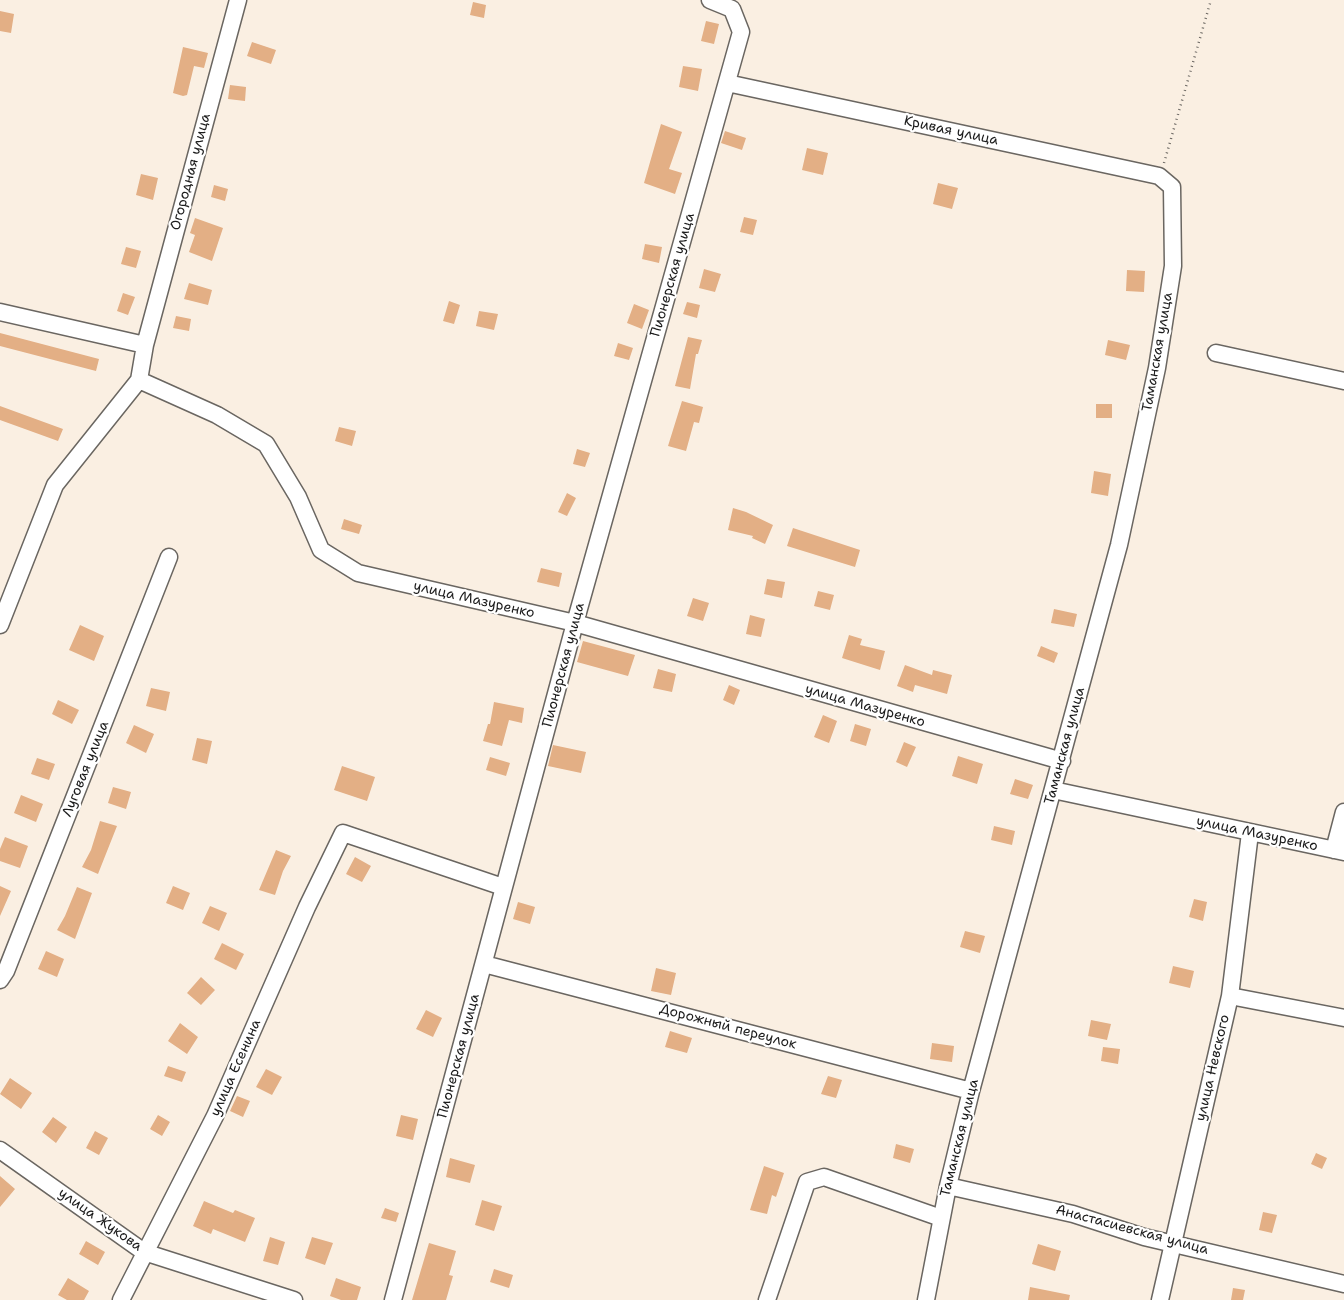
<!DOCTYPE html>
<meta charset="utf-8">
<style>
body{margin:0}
canvas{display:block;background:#faefe2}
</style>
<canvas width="1344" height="1300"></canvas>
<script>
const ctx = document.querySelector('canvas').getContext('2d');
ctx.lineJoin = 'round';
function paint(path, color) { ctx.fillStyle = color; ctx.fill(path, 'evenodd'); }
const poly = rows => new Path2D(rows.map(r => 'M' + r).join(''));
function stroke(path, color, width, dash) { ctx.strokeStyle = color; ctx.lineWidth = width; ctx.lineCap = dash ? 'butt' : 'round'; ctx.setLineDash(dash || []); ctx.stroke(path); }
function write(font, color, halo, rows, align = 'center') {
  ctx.font = font + ' "Shantell Sans",sans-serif'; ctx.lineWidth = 4.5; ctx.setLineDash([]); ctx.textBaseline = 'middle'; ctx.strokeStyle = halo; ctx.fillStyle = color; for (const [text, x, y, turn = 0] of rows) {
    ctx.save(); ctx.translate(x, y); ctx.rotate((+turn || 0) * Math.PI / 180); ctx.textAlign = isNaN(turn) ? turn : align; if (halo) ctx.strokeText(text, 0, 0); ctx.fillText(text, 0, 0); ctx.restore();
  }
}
paint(poly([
 [473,2,486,5,484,18,470,15],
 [0,11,14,14,11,33,0,31],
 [706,21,719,24,714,44,701,41],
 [252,42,276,50,271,64,247,56],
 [183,47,208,53,204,68,194,66,187,95,183,96,173,93],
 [683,66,702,69,698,91,679,87],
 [230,85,246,87,245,101,228,99],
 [661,124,682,132,669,169,682,173,675,194,644,183],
 [725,131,746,138,742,150,721,143],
 [807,148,828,153,823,175,802,170],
 [141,174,158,178,153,200,136,195],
 [938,183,958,188,952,209,933,204],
 [214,185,228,189,225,201,211,197],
 [744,217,757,220,753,235,740,232],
 [195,218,223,228,212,261,189,252,195,235,190,233],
 [645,244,662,247,659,263,642,259],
 [126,247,141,251,136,268,121,264],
 [704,269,721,274,715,292,699,288],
 [1127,270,1145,271,1144,292,1126,291],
 [189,283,212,290,208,305,184,299],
 [123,293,135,297,128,315,117,311],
 [449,301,460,305,454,324,443,321],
 [687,302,700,305,697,318,683,314],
 [634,304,649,310,642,329,627,323],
 [479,311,498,314,494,330,476,326],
 [176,316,191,319,189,331,173,328],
 [0,333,99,359,96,371,0,346],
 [688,337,702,340,698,354,696,354,690,389,675,386],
 [1108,340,1130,345,1126,360,1105,355],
 [618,343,633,348,629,360,614,356],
 [682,401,703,407,699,423,694,422,686,451,668,446],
 [1096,404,1112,404,1112,418,1096,418],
 [0,406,63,429,58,441,0,420],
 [339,427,356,431,352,446,335,441],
 [577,449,590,453,585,467,573,464],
 [1094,471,1111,474,1108,496,1091,493],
 [567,493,576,498,567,516,558,512],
 [733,508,746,512,773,525,765,544,752,538,753,536,728,530],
 [344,519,362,525,359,534,341,529],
 [793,528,860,550,855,567,787,546],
 [541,568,562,573,559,587,537,582],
 [767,579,785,582,782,598,764,594],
 [818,591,834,595,830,610,814,606],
 [693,598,709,603,703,621,687,616],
 [1054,609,1077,614,1074,627,1051,623],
 [750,615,765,619,761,637,746,634],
 [80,625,104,636,94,661,69,650],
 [849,635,862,639,860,645,885,651,880,670,842,658],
 [583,641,635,655,628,676,577,662],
 [1041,646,1058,653,1054,663,1037,656],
 [905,665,932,675,933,670,952,675,947,694,915,685,913,692,897,686],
 [658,669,676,674,672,692,653,688],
 [729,685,740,690,734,705,723,700],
 [151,688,170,692,166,711,146,706],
 [58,700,79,710,72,724,52,714],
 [494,702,524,708,522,723,509,720,502,746,483,741,488,724,490,724],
 [823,715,837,721,829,743,814,737],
 [855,724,871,729,866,746,850,741],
 [134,725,154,734,146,753,126,743],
 [197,738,212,741,207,764,192,760],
 [904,742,916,747,907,767,896,762],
 [553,745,586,752,581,773,548,766],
 [958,756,983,764,977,784,952,776],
 [490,757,510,763,506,776,486,770],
 [37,758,55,764,49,780,31,774],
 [342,766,375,777,367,801,334,790],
 [1015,779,1033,785,1028,799,1010,794],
 [113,787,131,792,126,809,108,803],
 [21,795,43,804,36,822,14,813],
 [100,821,117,826,98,874,82,867,91,850],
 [994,826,1015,831,1012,845,991,840],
 [5,837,28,846,20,868,0,861,0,849],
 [276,850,291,856,283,871,275,895,259,890],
 [355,857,371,866,362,882,346,874],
 [0,886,11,891,0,916],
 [173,886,190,893,183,910,166,903],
 [77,887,92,893,75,939,57,930,65,916],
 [1194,899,1207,902,1203,921,1189,917],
 [518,902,535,907,530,924,513,919],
 [210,906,227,913,219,931,202,923],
 [965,931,985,936,980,953,960,947],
 [222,943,244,954,236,970,214,959],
 [46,951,64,959,57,977,38,969],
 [1173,966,1194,971,1190,988,1169,983],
 [656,968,676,973,671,995,651,991],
 [201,977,215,990,201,1005,187,993],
 [426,1010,442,1018,433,1037,416,1029],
 [1091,1020,1111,1024,1107,1040,1088,1036],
 [180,1023,198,1037,187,1054,168,1041],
 [670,1031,692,1038,687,1053,665,1047],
 [932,1043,954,1046,952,1062,930,1059],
 [1103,1047,1120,1049,1118,1064,1101,1061],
 [168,1066,186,1072,182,1082,164,1076],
 [266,1069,282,1077,272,1095,256,1087],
 [828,1076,842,1080,836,1098,821,1094],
 [10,1078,32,1093,21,1109,0,1094],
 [237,1096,250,1101,243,1117,230,1111],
 [158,1115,170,1122,162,1136,150,1129],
 [401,1115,418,1119,413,1140,396,1136],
 [53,1117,67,1127,56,1143,42,1132],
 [95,1131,108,1138,99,1155,86,1148],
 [896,1144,914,1149,910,1163,893,1158],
 [1316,1153,1327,1158,1322,1169,1311,1164],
 [450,1158,475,1165,470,1183,446,1177],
 [764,1166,784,1173,776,1197,772,1195,767,1214,750,1210],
 [0,1176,15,1189,0,1207],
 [482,1200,502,1206,494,1231,475,1225],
 [204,1201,233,1213,235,1210,255,1218,245,1242,213,1229,211,1234,193,1226],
 [385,1208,399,1213,396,1222,381,1218],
 [1263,1212,1277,1215,1272,1233,1259,1230],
 [270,1237,285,1242,278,1265,263,1261],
 [312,1237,333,1243,325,1265,305,1258],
 [86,1241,105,1252,98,1265,79,1254],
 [429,1243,456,1251,449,1275,453,1276,446,1300,412,1300],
 [1038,1244,1061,1251,1055,1271,1032,1264],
 [494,1269,513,1275,509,1288,490,1282],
 [68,1278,89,1291,84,1300,67,1300,58,1295],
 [336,1278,361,1287,357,1300,341,1300,330,1296],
 [1030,1287,1070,1295,1069,1300,1028,1300],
 [1233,1288,1245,1290,1243,1300,1231,1300]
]), '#e3af85');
const minor = poly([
 [727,83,1159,176,1172,187,1173,266,1157,368,1119,545,971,1091,948,1186,926,1300],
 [0,312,145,345,139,380,217,415,266,444,298,497,321,550,358,573,575,623,1062,761],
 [145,345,238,0],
 [1216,353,1344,381],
 [0,625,55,485,139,380],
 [1053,790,1344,852],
 [1334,850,1344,812],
 [484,964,971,1091],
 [0,980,6,971,169,557],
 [1230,996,1344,1018],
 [0,1150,144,1252,294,1300],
 [948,1186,1073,1214,1144,1237,1344,1284],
 [121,1300,215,1116,307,907,343,833,503,887],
 [393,1300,575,623,741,32,732,9,710,0],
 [767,1300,807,1182,824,1177,941,1218],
 [1160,1300,1230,996,1250,833]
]);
stroke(minor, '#6a6661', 19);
stroke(poly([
 [1164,163,1211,0]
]), '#6a6661', 2.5, [1, 4]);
stroke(minor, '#fff', 16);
write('14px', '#1c1c1c', '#fff', [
 ["Кривая улица",951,131,12],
 ["Огородная улица",191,172,-75],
 ["Пионерская улица",673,275,-74],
 ["Таманская улица",1158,352,-80],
 ["улица Мазуренко",474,600,13],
 ["Пионерская улица",564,665,-75],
 ["улица Мазуренко",865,706,16],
 ["Таманская улица",1065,746,-75],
 ["Луговая улица",86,769,-68],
 ["улица Мазуренко",1257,834,12],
 ["Дорожный переулок",728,1027,15],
 ["Пионерская улица",459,1056,-75],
 ["улица Есенина",236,1068,-66],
 ["улица Невского",1213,1068,-77],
 ["Таманская улица",960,1138,-76],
 ["улица Жукова",100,1220,35],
 ["Анастасиевская улица",1132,1230,15]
]);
</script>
